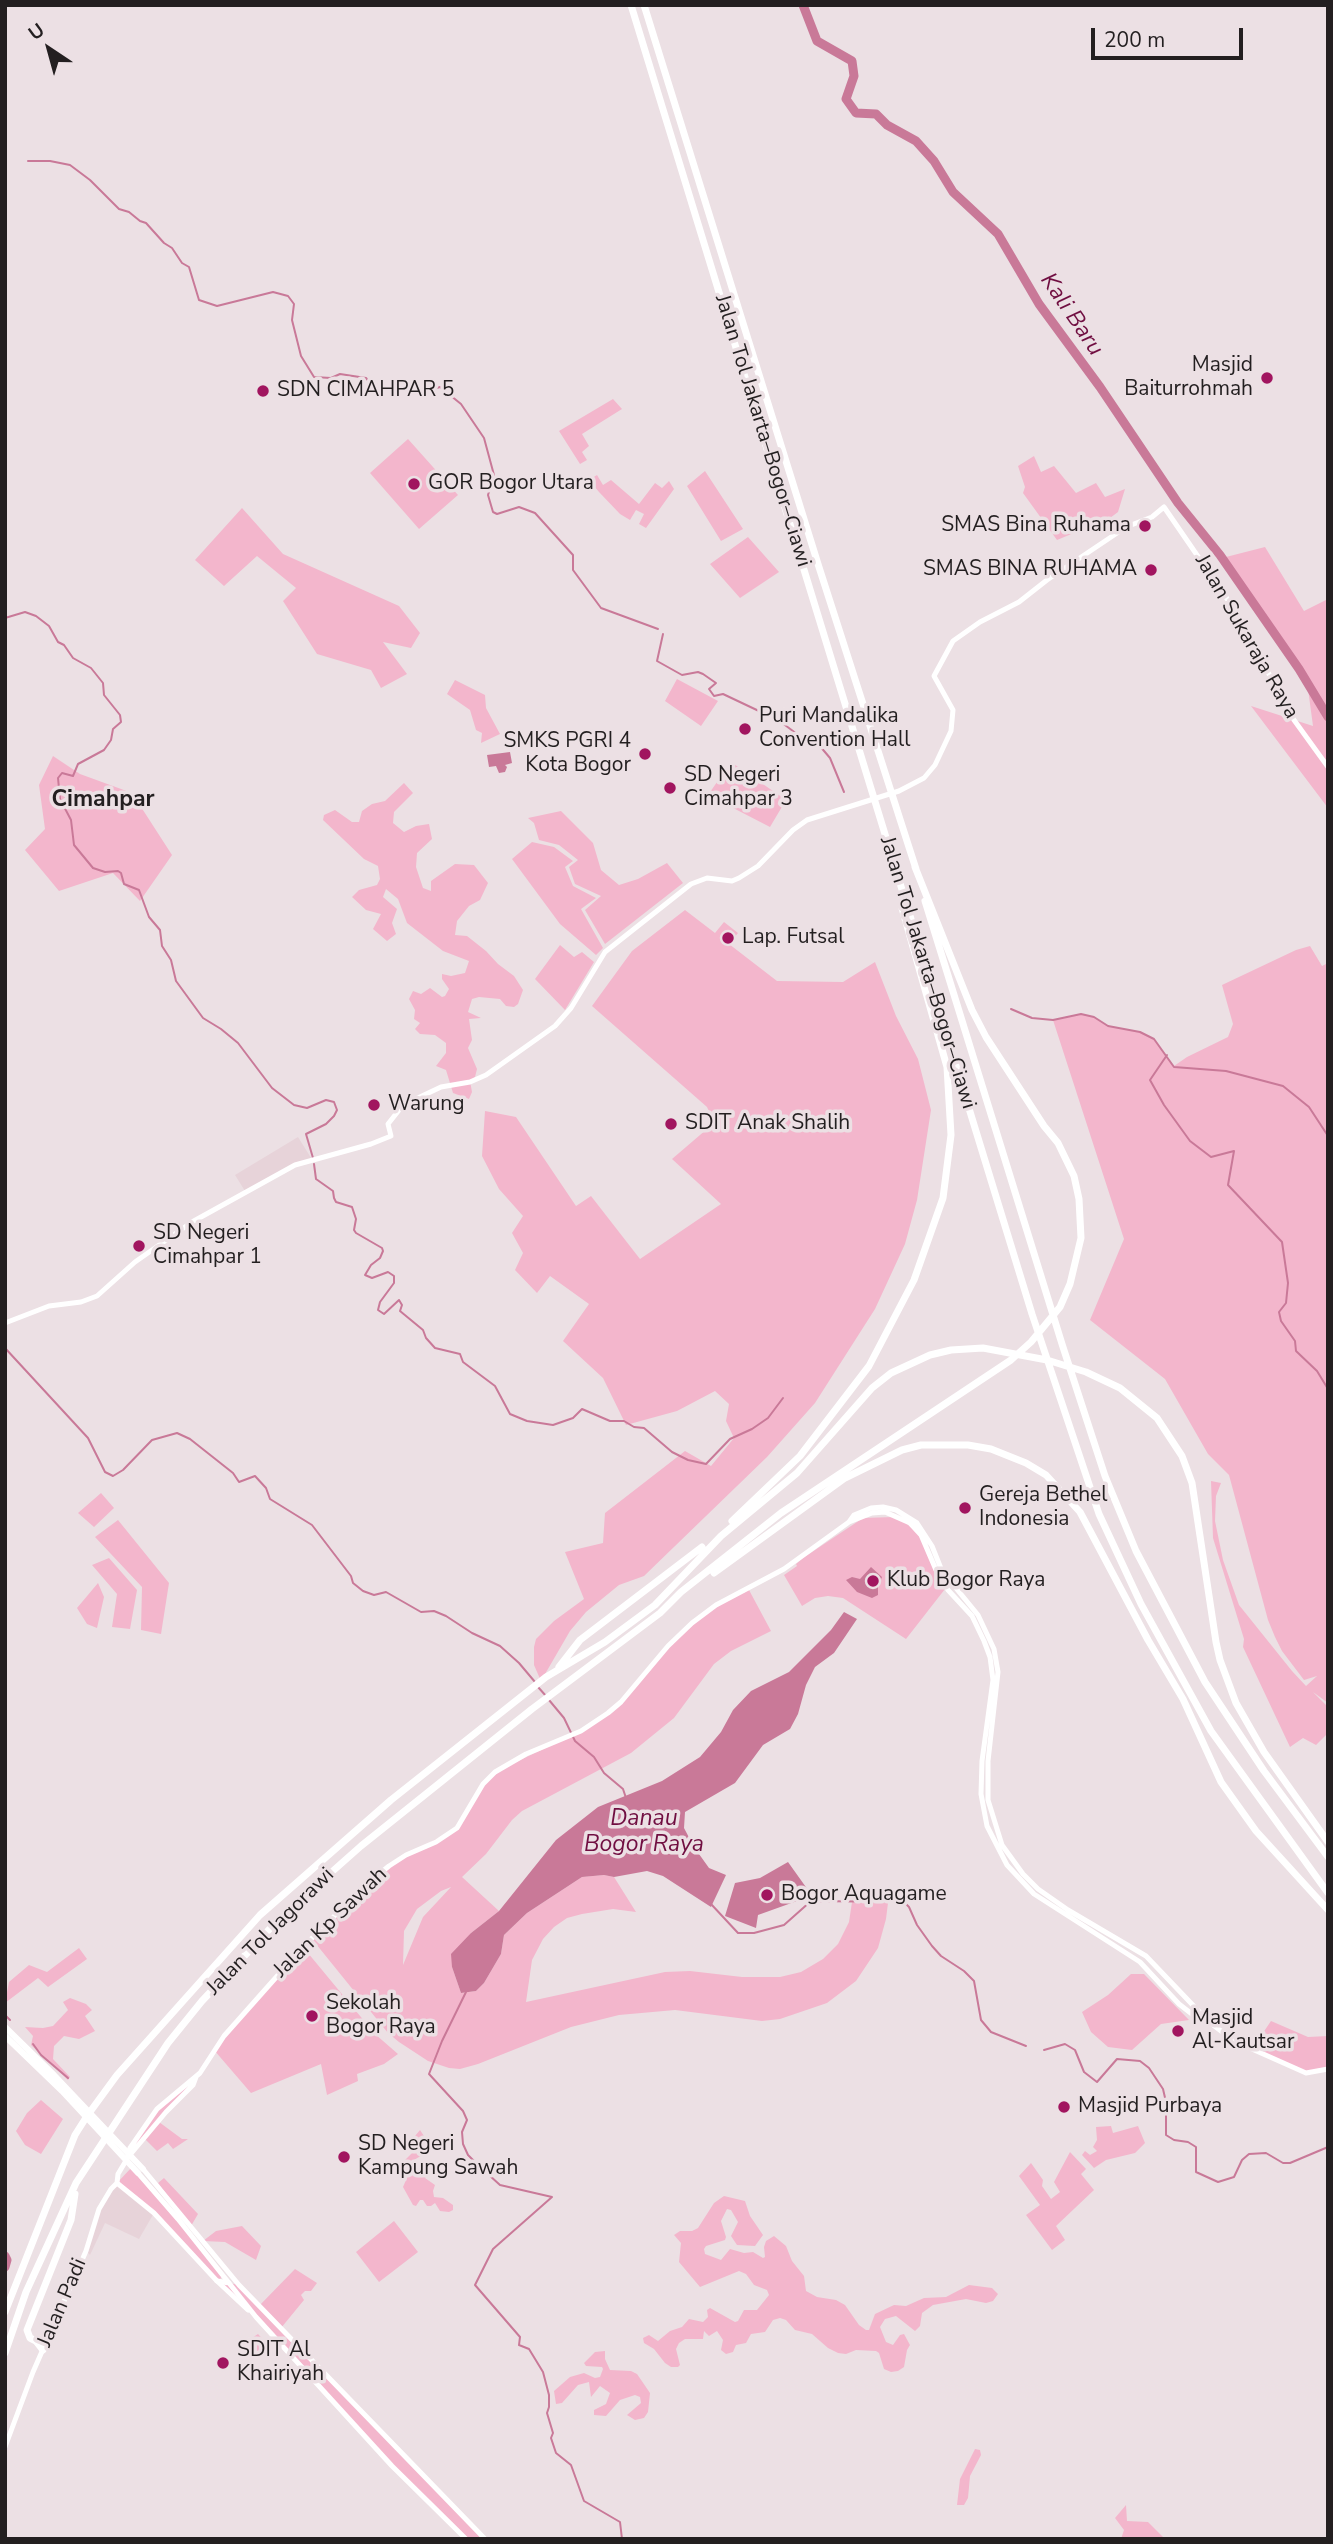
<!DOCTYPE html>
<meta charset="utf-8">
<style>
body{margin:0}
#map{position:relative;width:1333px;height:2544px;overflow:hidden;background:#ece0e4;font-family:"Nunito Sans",sans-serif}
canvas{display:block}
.frame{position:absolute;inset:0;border:7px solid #231f20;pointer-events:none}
.north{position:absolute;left:14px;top:14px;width:70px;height:70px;-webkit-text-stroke:5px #ece0e4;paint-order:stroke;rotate:324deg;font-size:19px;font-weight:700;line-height:28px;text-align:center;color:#231f20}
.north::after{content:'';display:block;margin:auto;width:24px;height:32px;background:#231f20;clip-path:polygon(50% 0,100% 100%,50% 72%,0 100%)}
.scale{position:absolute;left:1091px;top:28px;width:152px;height:32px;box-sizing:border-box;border:4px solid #231f20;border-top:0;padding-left:9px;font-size:21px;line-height:24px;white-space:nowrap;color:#231f20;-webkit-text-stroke:5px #ece0e4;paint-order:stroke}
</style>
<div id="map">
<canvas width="1333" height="2544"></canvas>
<div class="frame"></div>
<div class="north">U</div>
<div class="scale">200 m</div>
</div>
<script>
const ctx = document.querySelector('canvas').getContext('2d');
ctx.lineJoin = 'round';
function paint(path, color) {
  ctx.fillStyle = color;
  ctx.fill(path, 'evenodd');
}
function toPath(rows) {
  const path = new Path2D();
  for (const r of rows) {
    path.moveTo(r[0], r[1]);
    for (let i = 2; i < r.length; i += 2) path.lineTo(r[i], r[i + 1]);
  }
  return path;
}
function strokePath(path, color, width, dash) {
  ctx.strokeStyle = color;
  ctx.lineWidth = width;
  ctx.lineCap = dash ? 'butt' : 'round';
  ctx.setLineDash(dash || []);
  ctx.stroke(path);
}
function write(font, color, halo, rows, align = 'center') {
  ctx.font = font + ' "Nunito Sans",sans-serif';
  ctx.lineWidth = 7;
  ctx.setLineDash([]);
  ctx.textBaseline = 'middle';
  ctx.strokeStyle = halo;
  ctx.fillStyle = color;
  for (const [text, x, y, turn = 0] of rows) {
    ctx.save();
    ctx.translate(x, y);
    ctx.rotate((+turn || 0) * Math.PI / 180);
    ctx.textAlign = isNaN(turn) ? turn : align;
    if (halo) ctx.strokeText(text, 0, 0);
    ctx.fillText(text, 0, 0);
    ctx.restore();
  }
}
paint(toPath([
 [298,1137,313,1161,290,1168,245,1191,235,1175],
 [117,2183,154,2213,139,2239,105,2223,90,2255,86,2251,99,2209]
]), '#e7d3d9');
paint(toPath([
 [613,399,622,409,582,434,589,446,582,452,587,460,580,464,559,431],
 [408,439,458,495,419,529,370,473],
 [1034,456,1041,472,1054,466,1076,493,1096,483,1105,497,1125,489,1118,512,1110,518,1057,540,1023,493,1025,487,1018,466],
 [705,471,743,529,721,541,687,486],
 [597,475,603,485,611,480,639,504,655,483,662,488,669,481,674,489,646,528,639,524,644,514,636,510,630,520,620,514,599,492,589,480],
 [242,508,283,554,399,606,420,633,411,648,383,642,407,674,381,688,371,670,317,654,283,601,296,588,257,556,224,586,195,560],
 [748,537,779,572,740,598,710,564],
 [1265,547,1304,611,1328,599,1328,808,1251,706,1313,726,1306,674,1226,557],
 [677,679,718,701,701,726,665,701],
 [455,680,485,695,486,708,500,734,481,743,482,733,476,730,470,710,447,694],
 [53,756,80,774,132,793,172,855,140,901,113,873,59,891,25,850,45,829,39,785],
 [731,762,786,800,770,827,708,795],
 [404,783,413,793,394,812,393,823,404,832,416,826,429,824,432,839,417,853,416,867,423,888,431,891,431,881,455,864,474,865,488,883,480,900,469,906,457,921,455,935,467,936,486,951,498,964,514,976,523,990,518,1004,514,1007,506,1006,500,999,479,997,472,999,468,1012,481,1018,469,1019,472,1040,468,1048,477,1069,475,1077,470,1081,472,1092,469,1099,453,1093,446,1070,436,1066,446,1053,446,1043,435,1035,420,1034,415,1029,420,1023,414,1019,415,1010,409,999,413,991,421,994,430,988,442,997,445,996,449,989,442,979,442,974,451,976,465,973,469,961,443,951,407,923,398,899,386,889,383,897,397,909,392,923,396,934,387,941,373,929,381,914,366,910,352,897,359,890,377,885,380,879,378,866,364,859,323,820,324,815,335,810,352,822,359,822,362,811,372,804,385,801],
 [561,811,593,843,601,870,619,885,638,879,667,863,683,883,605,944,585,910,601,896,575,884,569,867,578,860,559,845,539,840,534,823,528,818],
 [532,842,554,847,573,861,565,867,573,886,596,898,581,909,603,948,596,955,560,924,512,859],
 [685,910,715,933,724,922,738,933,729,944,777,981,843,982,875,962,896,1016,918,1059,931,1110,917,1200,905,1244,875,1309,815,1403,767,1457,644,1576,619,1585,586,1612,570,1631,541,1681,534,1665,534,1647,536,1639,554,1621,584,1599,565,1552,603,1543,605,1513,685,1451,711,1466,734,1438,726,1421,729,1404,715,1391,677,1411,626,1425,603,1378,563,1341,589,1304,550,1276,537,1293,515,1270,523,1253,512,1233,523,1216,499,1189,482,1156,485,1111,516,1117,576,1206,591,1196,640,1259,721,1204,672,1159,714,1123,707,1107,592,1006,632,951],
 [560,945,574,957,582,952,594,962,565,1010,535,979],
 [1310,946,1322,966,1328,963,1328,1703,1313,1692,1328,1707,1328,1733,1316,1745,1303,1738,1290,1747,1243,1647,1244,1639,1213,1538,1211,1481,1221,1483,1216,1496,1215,1521,1223,1560,1239,1605,1292,1671,1306,1686,1317,1676,1304,1680,1282,1651,1275,1637,1268,1620,1229,1475,1208,1454,1165,1379,1090,1320,1124,1239,1053,1020,1081,1014,1094,1017,1108,1026,1140,1032,1154,1039,1174,1066,1187,1057,1228,1037,1233,1024,1222,985,1296,950],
 [101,1493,114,1508,94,1527,78,1513],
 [894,1517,905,1522,921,1537,945,1589,906,1639,843,1598,828,1596,815,1598,802,1606,784,1575,797,1566,796,1564,803,1558,863,1518],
 [118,1520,169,1583,161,1634,141,1630,142,1587,95,1537],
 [109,1558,137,1590,130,1629,112,1627,117,1594,92,1565],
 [98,1583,104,1597,97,1628,87,1624,77,1608],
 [749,1590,771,1631,731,1651,714,1664,674,1718,631,1753,522,1811,512,1820,486,1854,462,1877,499,1911,471,1933,452,1967,461,1993,476,1991,484,1983,501,1954,504,1935,527,1913,582,1877,604,1875,614,1877,636,1912,613,1909,582,1914,567,1918,554,1927,543,1939,532,1960,526,2002,665,1972,690,1971,742,1977,780,1977,801,1972,823,1959,838,1944,849,1922,852,1902,888,1903,886,1919,878,1948,856,1981,827,2003,780,2019,762,2021,675,2010,619,2015,571,2027,478,2064,460,2069,449,2068,428,2061,399,2042,388,2033,312,1939,368,1883,397,1860,457,1828,477,1792,495,1772,579,1732,621,1702,668,1646,716,1605],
 [451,1887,423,1917,403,1965,404,1931,417,1909,441,1891],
 [303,1947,375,2034,398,2054,384,2064,357,2074,358,2081,327,2095,321,2064,251,2093,214,2050],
 [79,1948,87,1959,48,1987,38,1978,5,2003,9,1982,29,1965,47,1972],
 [1131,1974,1144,1974,1189,2020,1161,2024,1132,2050,1108,2047,1091,2032,1082,2012,1108,1995],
 [70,1998,86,2004,92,2010,85,2016,95,2031,79,2039,64,2036,54,2046,53,2059,70,2077,68,2080,31,2045,33,2036,25,2027,43,2028,53,2026,68,2010,63,2002],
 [1271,2021,1308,2037,1328,2036,1328,2069,1306,2073,1252,2049],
 [196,2077,159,2122,182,2139,188,2139,173,2149,168,2143,157,2151,145,2139,130,2148,157,2109],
 [41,2100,63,2119,41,2154,25,2145,16,2131,27,2113],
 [1111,2126,1113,2133,1138,2126,1145,2143,1135,2153,1106,2160,1094,2168,1082,2155,1085,2151,1090,2155,1097,2151,1093,2147,1097,2140,1096,2127],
 [420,2130,424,2136,424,2154,414,2160,412,2168,417,2173,421,2167,430,2168,431,2171,425,2178,435,2185,433,2191,434,2197,443,2198,453,2205,453,2210,449,2212,440,2211,435,2203,431,2206,427,2206,423,2200,420,2200,416,2206,413,2205,403,2187,406,2180,403,2174,405,2160,416,2149,415,2136],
 [1070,2152,1086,2169,1081,2174,1094,2190,1056,2226,1065,2240,1052,2250,1026,2215,1040,2205,1019,2176,1031,2163,1043,2180,1042,2186,1051,2199,1060,2192,1054,2182],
 [132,2167,171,2211,222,2276,219,2281,239,2285,259,2306,295,2269,317,2283,311,2291,305,2291,301,2295,304,2300,281,2328,485,2539,466,2539,392,2466,268,2329,217,2281,154,2213,117,2183],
 [164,2178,198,2214,191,2226,158,2183],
 [724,2196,745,2201,750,2216,763,2235,755,2246,737,2245,731,2236,738,2222,731,2210,727,2209,721,2221,726,2237,725,2240,706,2246,704,2249,705,2254,721,2260,730,2249,744,2253,753,2252,763,2258,765,2257,764,2247,766,2241,774,2236,786,2246,792,2261,804,2276,806,2291,817,2297,836,2300,845,2305,859,2325,866,2330,869,2330,875,2314,894,2305,906,2306,924,2298,946,2297,969,2285,992,2288,998,2294,993,2301,986,2303,966,2299,933,2305,922,2313,920,2326,915,2331,896,2316,885,2319,880,2327,886,2342,893,2345,900,2335,904,2334,910,2345,907,2350,904,2367,898,2371,891,2372,884,2369,879,2353,876,2351,856,2350,846,2354,838,2353,828,2348,812,2334,795,2330,786,2320,780,2318,773,2320,765,2332,751,2334,746,2343,736,2345,733,2352,726,2354,721,2350,723,2340,717,2331,709,2336,704,2331,703,2339,685,2339,679,2343,676,2349,680,2365,678,2367,671,2367,665,2363,654,2349,644,2343,643,2338,649,2335,658,2341,670,2331,682,2327,689,2319,703,2322,708,2317,707,2310,710,2308,735,2322,738,2321,744,2310,757,2310,769,2295,767,2290,754,2285,746,2274,739,2271,700,2287,679,2262,681,2243,674,2235,680,2231,692,2231,698,2228,714,2203],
 [394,2221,418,2252,379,2282,356,2252],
 [242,2226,261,2246,256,2260,225,2242,203,2241,216,2231],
 [258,2334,268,2345,249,2358,241,2345],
 [605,2351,605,2359,610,2370,631,2371,637,2374,650,2393,648,2412,644,2418,635,2420,627,2415,641,2403,640,2397,635,2395,620,2400,606,2416,594,2415,594,2410,606,2404,610,2393,600,2386,591,2397,589,2382,578,2385,562,2403,556,2404,554,2391,570,2377,584,2373,595,2378,600,2377,603,2369,602,2367,586,2366,584,2363,595,2352],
 [975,2449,980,2450,981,2455,970,2476,968,2498,964,2505,957,2505,960,2479],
 [1126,2505,1127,2521,1148,2522,1165,2539,1121,2539,1124,2530,1115,2518]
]), '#f3b6cc');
paint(toPath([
 [510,752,512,763,505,765,507,767,505,772,499,773,496,766,489,767,487,755],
 [871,1567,882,1577,878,1586,878,1595,872,1598,857,1592,846,1580,852,1577,860,1579],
 [844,1612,857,1619,834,1653,815,1667,806,1685,798,1714,790,1729,763,1745,735,1783,685,1812,684,1828,694,1847,709,1868,726,1875,711,1907,663,1876,647,1871,614,1877,604,1875,582,1877,527,1913,504,1935,501,1954,484,1983,476,1991,461,1993,452,1967,451,1954,471,1933,499,1911,556,1840,598,1807,662,1781,700,1757,721,1732,733,1710,751,1691,789,1672,831,1630],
 [788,1862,808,1890,797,1901,758,1915,756,1928,725,1916,735,1883,760,1878]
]), '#c97998');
strokePath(toPath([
 [28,161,50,161,70,165,90,180,119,209,129,212,140,221,146,223,164,243,172,248,182,263,189,267,199,300,217,306,273,292,288,296,294,304,292,320,301,356,314,377,331,378,340,374,366,378,371,384,427,391,440,387,461,404,484,438,494,475,488,495,493,512,497,514,519,507,535,513,573,555,573,570,601,608,658,629],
 [5,618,25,612,36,616,49,626,58,642,64,645,73,658,91,668,103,683,104,695,120,715,121,722,113,729,111,740,104,750,78,764,73,776,62,773,58,778,60,799,71,820,74,845,93,868,105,872,118,871,121,873,124,884,139,890,149,917,160,930,162,946,171,960,176,981,203,1018,221,1029,238,1043,272,1088,294,1105,307,1108,326,1100,334,1102,337,1110,334,1116,326,1124,306,1134,313,1158],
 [663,634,657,661,682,675,698,672,703,674,716,683,709,689,714,696,723,694,761,712,766,711,797,734,819,745,830,758,844,792],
 [1011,1009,1032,1018,1053,1020,1081,1014,1094,1017,1108,1026,1140,1032,1154,1039,1174,1067,1226,1071,1283,1086,1309,1107,1328,1136],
 [1167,1055,1150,1080,1164,1105,1190,1141,1211,1157,1234,1151,1228,1185,1282,1242,1288,1283,1286,1303,1279,1312,1281,1321,1295,1341,1296,1351,1317,1371,1328,1389],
 [314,1164,316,1179,333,1191,334,1198,336,1202,352,1207,356,1219,354,1230,356,1233,382,1248,383,1251,380,1258,371,1265,365,1275,372,1278,388,1272,394,1276,394,1283,380,1302,378,1310,384,1314,399,1300,402,1305,400,1311,423,1330,426,1338,435,1348,460,1354,463,1362,495,1386,510,1414,527,1421,553,1425,573,1418,582,1409,610,1421,624,1421,634,1427,644,1428,672,1452,688,1460,706,1464,730,1439,752,1429,768,1418,783,1398],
 [5,1348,88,1438,105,1472,113,1476,123,1470,152,1440,177,1433,190,1439,233,1473,239,1482,255,1476,266,1488,270,1499,312,1525,351,1576,353,1583,363,1591,374,1595,386,1592,421,1612,434,1611,446,1616,472,1633,500,1646,519,1663,535,1682],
 [538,1687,546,1696],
 [549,1700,564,1718,575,1741,594,1757,604,1773,623,1789,626,1798],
 [711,1904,738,1933,754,1933,784,1925,811,1901,904,1902,909,1907,917,1925,932,1946,941,1956,964,1971,974,1981,981,2020,991,2032,1026,2046],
 [466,1992,442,2041,429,2074,463,2111,467,2120,462,2132,463,2144,468,2155,478,2165,500,2185,552,2197,493,2249,475,2285,520,2337,519,2345,529,2349,543,2372,549,2395,549,2407,547,2413,553,2433,551,2438,556,2453,571,2465,584,2501,620,2522,622,2539],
 [5,2015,10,2020],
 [33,2044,41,2055,68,2078],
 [1044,2050,1065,2044,1075,2050,1084,2072,1097,2082,1117,2059,1140,2061,1149,2068,1163,2089,1166,2102,1166,2135,1174,2140,1188,2142,1196,2147,1196,2172,1218,2182,1234,2177,1242,2160,1249,2154,1266,2153,1283,2163,1290,2163,1328,2147]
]), '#c97998', 2);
strokePath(toPath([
 [803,5,817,41,852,61,854,76,846,99,856,113,876,114,887,125,916,141,934,161,953,192,998,234,1039,304,1100,387,1178,503,1220,555,1299,669,1328,717],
 [5,2256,7,2260,5,2267]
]), '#c97998', 9);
strokePath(toPath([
 [5,1323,49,1306,81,1302,97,1296,135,1262,192,1222,295,1165,371,1144,391,1136,388,1124,403,1105,441,1087,470,1082,486,1075,555,1026,571,1008,605,952,691,884,707,878,732,881,739,878,758,866,793,830,807,820,899,791,924,778,935,765,951,731,953,710,934,676,953,641,980,622,1019,602,1047,580,1126,527,1152,517,1164,507,1232,606,1294,720,1328,767],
 [849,1522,872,1513,885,1512,910,1523,921,1535,936,1570,948,1590,972,1616,984,1641,990,1657,993,1680,982,1761,981,1794,987,1826,1007,1865,1034,1894,1140,1962,1179,2004,1197,2018,1207,2021],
 [129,2156,166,2112,193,2085,196,2077],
 [117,2183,154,2213,217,2281,248,2310],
 [5,2447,33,2372,86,2251,99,2209,111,2189,117,2183,118,2174,127,2159,130,2148,157,2109,200,2073,224,2036,303,1947,368,1883,389,1866,406,1855,436,1842,457,1828,483,1784,495,1772,526,1754,581,1731,608,1713,621,1702,668,1646,692,1623,716,1605,784,1569,849,1522,854,1515,871,1508,883,1507,896,1510,917,1523,932,1546,942,1571,978,1615,994,1649,998,1672,988,1761,988,1800,1002,1845,1023,1874,1038,1889,1068,1910,1146,1956,1208,2021,1221,2031,1252,2049,1306,2073,1328,2069]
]), '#fff', 5);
strokePath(toPath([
 [143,2169,239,2285,485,2539],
 [138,2173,178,2219,256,2317,392,2466,466,2539],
 [217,2281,229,2283]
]), '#fff', 5);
strokePath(toPath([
 [5,2027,54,2075,143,2169],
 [5,2036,62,2091,138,2173]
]), '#fff', 6);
strokePath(toPath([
 [631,5,1032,1314,1099,1514,1141,1604,1211,1731,1328,1893],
 [644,5,818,564,916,869],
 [925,901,1062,1344,1105,1476,1136,1551,1205,1682,1264,1771,1328,1857],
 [732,1521,800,1456,869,1366,914,1280,943,1198,951,1135,947,1067,902,908],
 [714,1573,845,1478,902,1450,921,1445,968,1445,991,1449,1026,1463,1046,1475,1080,1512,1148,1640,1183,1699,1221,1782,1256,1831,1328,1910],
 [559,1667,580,1640,702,1547],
 [5,2312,75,2135,87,2116,117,2075,260,1915,391,1800,546,1677,605,1642,655,1605,721,1536,797,1473,872,1388,891,1373,930,1355,951,1350,983,1348,1047,1360,1086,1372,1120,1388,1157,1418,1182,1456,1192,1483,1216,1642,1220,1660,1236,1703,1264,1752,1328,1842],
 [48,2339,36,2341,30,2338,27,2330,71,2220,75,2194],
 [36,2341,43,2350],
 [5,2353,26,2292,76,2183,168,2043,202,2001,281,1917,361,1846,532,1709,660,1613,681,1592,781,1513,1011,1360,1031,1342,1060,1307,1070,1284,1081,1238,1079,1199,1074,1176,1058,1143,1044,1126,986,1037,972,1010,915,867]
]), '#fff', 7);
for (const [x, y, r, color] of [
 [1267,378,7,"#a1155f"],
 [263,391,7,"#a1155f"],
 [414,484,7,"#a1155f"],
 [1145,526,7,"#a1155f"],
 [1151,570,7,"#a1155f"],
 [745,729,7,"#a1155f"],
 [645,754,7,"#a1155f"],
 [670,788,7,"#a1155f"],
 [728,938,7,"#a1155f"],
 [374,1105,7,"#a1155f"],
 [671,1124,7,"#a1155f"],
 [139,1246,7,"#a1155f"],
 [965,1508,7,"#a1155f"],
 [873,1581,7,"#a1155f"],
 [767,1895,7,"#a1155f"],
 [312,2016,7,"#a1155f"],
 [1178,2031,7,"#a1155f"],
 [1064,2107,7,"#a1155f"],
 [344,2157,7,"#a1155f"],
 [223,2363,7,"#a1155f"]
]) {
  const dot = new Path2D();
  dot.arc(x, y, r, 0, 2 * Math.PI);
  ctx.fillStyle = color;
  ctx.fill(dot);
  strokePath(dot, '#ece0e4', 2.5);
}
write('21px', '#231f20', '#ece0e4', [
 ["Masjid",1253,366,"right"],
 ["Baiturrohmah",1253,390,"right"],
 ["SDN CIMAHPAR 5",277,391],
 ["GOR Bogor Utara",428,484],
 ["SMAS Bina Ruhama",1131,526,"right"],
 ["SMAS BINA RUHAMA",1137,570,"right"],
 ["Puri Mandalika",759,717],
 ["Convention Hall",759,741],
 ["SMKS PGRI 4",631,742,"right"],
 ["Kota Bogor",631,766,"right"],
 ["SD Negeri",684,776],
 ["Cimahpar 3",684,800],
 ["Lap. Futsal",742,938],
 ["Warung",388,1105],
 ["SDIT Anak Shalih",685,1124],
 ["SD Negeri",153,1234],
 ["Cimahpar 1",153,1258],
 ["Gereja Bethel",979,1496],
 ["Indonesia",979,1520],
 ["Klub Bogor Raya",887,1581],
 ["Bogor Aquagame",781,1895],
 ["Sekolah",326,2004],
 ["Bogor Raya",326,2028],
 ["Masjid",1192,2019],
 ["Al-Kautsar",1192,2043],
 ["Masjid Purbaya",1078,2107],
 ["SD Negeri",358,2145],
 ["Kampung Sawah",358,2169],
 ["SDIT Al",237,2351],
 ["Khairiyah",237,2375]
], 'left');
write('21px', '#231f20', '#ece0e4', [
 ["Jalan Tol Jakarta–Bogor–Ciawi",762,431,73],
 ["Jalan Sukaraja Raya",1246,637,60],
 ["Jalan Tol Jakarta–Bogor–Ciawi",927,973,73],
 ["Jalan Kp Sawah",331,1923,-44],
 ["Jalan Tol Jagorawi",271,1932,-45],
 ["Jalan Padi",63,2303,-67]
]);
write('italic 23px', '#700e41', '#ece0e4', [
 ["Kali Baru",1071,315,56],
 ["Danau",644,1819],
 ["Bogor Raya",644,1845]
]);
write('bold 23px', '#231f20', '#ece0e4', [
 ["Cimahpar",103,800]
]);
</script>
